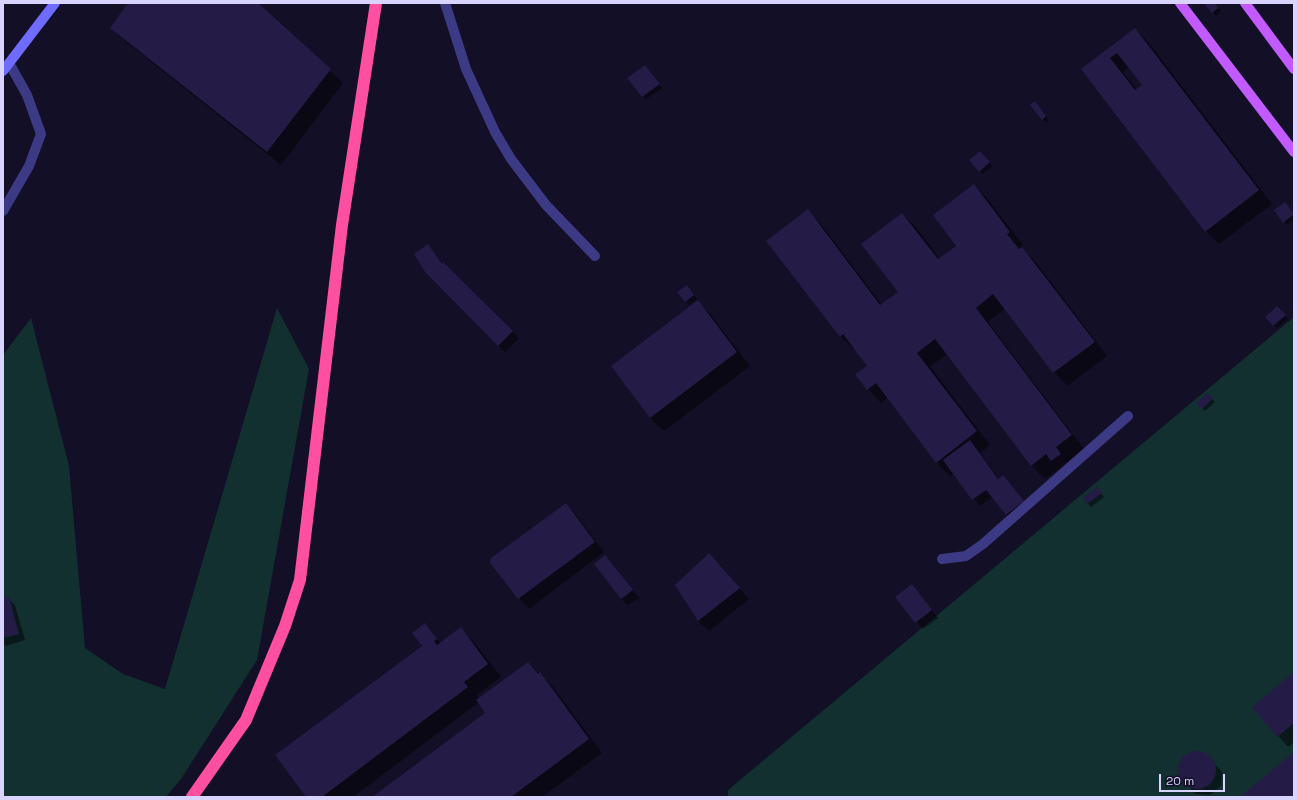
<!DOCTYPE html>
<style>
body{margin:0}
#map{position:relative;width:1297px;height:800px;overflow:hidden;background:#130f26;font-family:"Space Grotesk",sans-serif}
canvas{display:block}
.frame{position:absolute;inset:0;border:4px solid #d9d4ff;pointer-events:none}
.scale{position:absolute;left:1159px;top:774px;width:66px;height:18px;box-sizing:border-box;border:2px solid #d9d4ff;border-top:0;padding-left:5px;font-size:12px;line-height:14px;white-space:nowrap;color:#d9d4ff;-webkit-text-stroke:3px #130f26;paint-order:stroke}
</style>
<div id="map">
<canvas width="1297" height="800"></canvas>
<div class="frame"></div>
<div class="scale">20 m</div>
</div>
<script>
const ctx = document.querySelector('canvas').getContext('2d');
ctx.lineJoin = 'round';
function paint(path, color) {
  ctx.fillStyle = color;
  ctx.fill(path, 'evenodd');
}
function toPath(rows) {
  const path = new Path2D();
  for (const r of rows) {
    if (r.length === 3) {
      path.moveTo(r[0] + r[2], r[1]);
      path.arc(r[0], r[1], r[2], 0, 2 * Math.PI);
      continue;
    }
    path.moveTo(r[0], r[1]);
    for (let i = 2; i < r.length; i += 2) path.lineTo(r[i], r[i + 1]);
  }
  return path;
}
function strokePath(path, color, width, dash) {
  ctx.strokeStyle = color;
  ctx.lineWidth = width;
  ctx.lineCap = dash ? 'butt' : 'round';
  ctx.setLineDash(dash || []);
  ctx.stroke(path);
}
paint(toPath([
 [277,308,309,369,257,660,181,779,166,797,3,797,3,355,31,318,69,466,85,648,123,674,165,689],
 [1294,317,1294,797,728,797,728,790]
]), '#12302f');
paint(toPath([
 [129,3,256,3,343,83,281,165,125,41,112,28],
 [1206,3,1214,3,1221,11,1216,16],
 [1135,29,1149,43,1272,204,1219,244,1206,231,1082,69],
 [1129,67,1143,85,1137,90,1123,72],
 [648,69,662,88,646,99,643,96],
 [1038,106,1048,120,1046,122,1043,119],
 [983,155,992,166,983,174,980,171],
 [974,185,987,198,1023,245,1020,247,1035,261,1107,356,1067,386,1054,372,1005,308,988,322,1084,449,1045,479,1031,465,947,354,930,366,990,445,980,453,999,479,1003,476,1030,509,1013,522,992,497,980,506,954,473,950,476,937,463,888,397,881,403,868,389,869,366,855,348,854,349,840,336,808,211,821,224,882,305,900,292,902,214,916,227,940,259,958,246],
 [1288,207,1294,215,1294,219,1287,225,1284,222],
 [443,263,519,338,505,352,430,277],
 [690,289,697,299,689,305,679,292],
 [698,302,711,315,750,366,664,431,650,418],
 [1280,310,1288,319,1277,328,1266,317],
 [1208,394,1215,402,1205,411,1198,403],
 [1100,492,1104,497,1091,507,1084,498],
 [566,504,576,515,604,552,529,609,519,598],
 [605,556,639,598,628,605,621,599],
 [719,565,749,599,709,631,698,621],
 [912,585,938,618,923,629,897,598],
 [8,598,15,605,25,640,6,646,3,643,3,599],
 [425,624,441,644,461,629,474,642,501,677,477,695,479,699,528,663,553,687,602,753,542,797,373,797,486,713,478,703,353,797,307,797,423,646],
 [1294,673,1294,742,1288,747,1253,707],
 [1191,752,1206,754,1222,772,1221,786,1210,795,1195,794,1179,773,1181,761]
]), '#0007');
paint(toPath([
 [128,3,258,3,331,69,267,152,110,28],
 [1204,3,1215,3,1218,8,1212,13],
 [1135,28,1259,190,1205,232,1081,69],
 [1117,53,1142,85,1135,90,1110,58],
 [645,65,660,84,642,97,627,78],
 [1035,101,1046,116,1042,120,1030,105],
 [980,151,990,162,979,172,969,160],
 [974,184,1010,232,1007,234,1019,249,1022,247,1095,342,1053,373,993,294,976,308,1072,435,1056,447,1061,454,1051,461,1046,454,1031,466,935,339,917,353,977,431,936,463,876,383,867,390,855,374,867,366,843,334,840,337,766,241,808,209,880,305,898,292,861,244,902,213,938,259,956,246,933,215],
 [1285,202,1294,214,1283,223,1274,210],
 [428,244,442,264,443,262,513,331,498,346,425,272,414,254],
 [687,285,694,295,685,302,677,292],
 [698,300,737,352,650,418,611,366],
 [1277,306,1286,315,1273,326,1265,317],
 [1208,393,1213,398,1202,409,1196,403],
 [970,440,998,479,1003,475,1024,501,1006,515,986,490,972,500,943,460],
 [1097,487,1102,493,1087,504,1083,498],
 [566,503,595,542,518,599,490,563,491,558],
 [709,553,740,588,698,621,675,585],
 [605,555,633,590,621,599,594,564],
 [912,584,932,610,915,623,895,597],
 [9,597,19,634,3,638,3,598],
 [425,623,437,639,434,641,437,645,461,627,488,664,464,682,468,687,322,797,306,797,275,755,422,646,412,633],
 [528,662,538,674,540,672,589,739,511,797,372,797,485,713,476,700],
 [1294,672,1294,723,1277,737,1252,707],
 [1197,770,19],
 [1294,752,1294,797,1240,797]
]), '#241b47');
strokePath(toPath([
 [445,3,466,69,495,132,511,159,546,205,595,256],
 [3,211,29,166,41,134,27,95,9,63],
 [942,559,966,556,983,544,1128,416]
]), '#3d3a85', 10);
strokePath(toPath([
 [3,71,55,3]
]), '#6f6bff', 10);
strokePath(toPath([
 [1180,3,1294,152],
 [1245,3,1294,69]
]), '#c25bff', 10);
strokePath(toPath([
 [192,797,246,720,285,626,300,580,342,225,376,3]
]), '#ff4fa3', 12);
</script>
